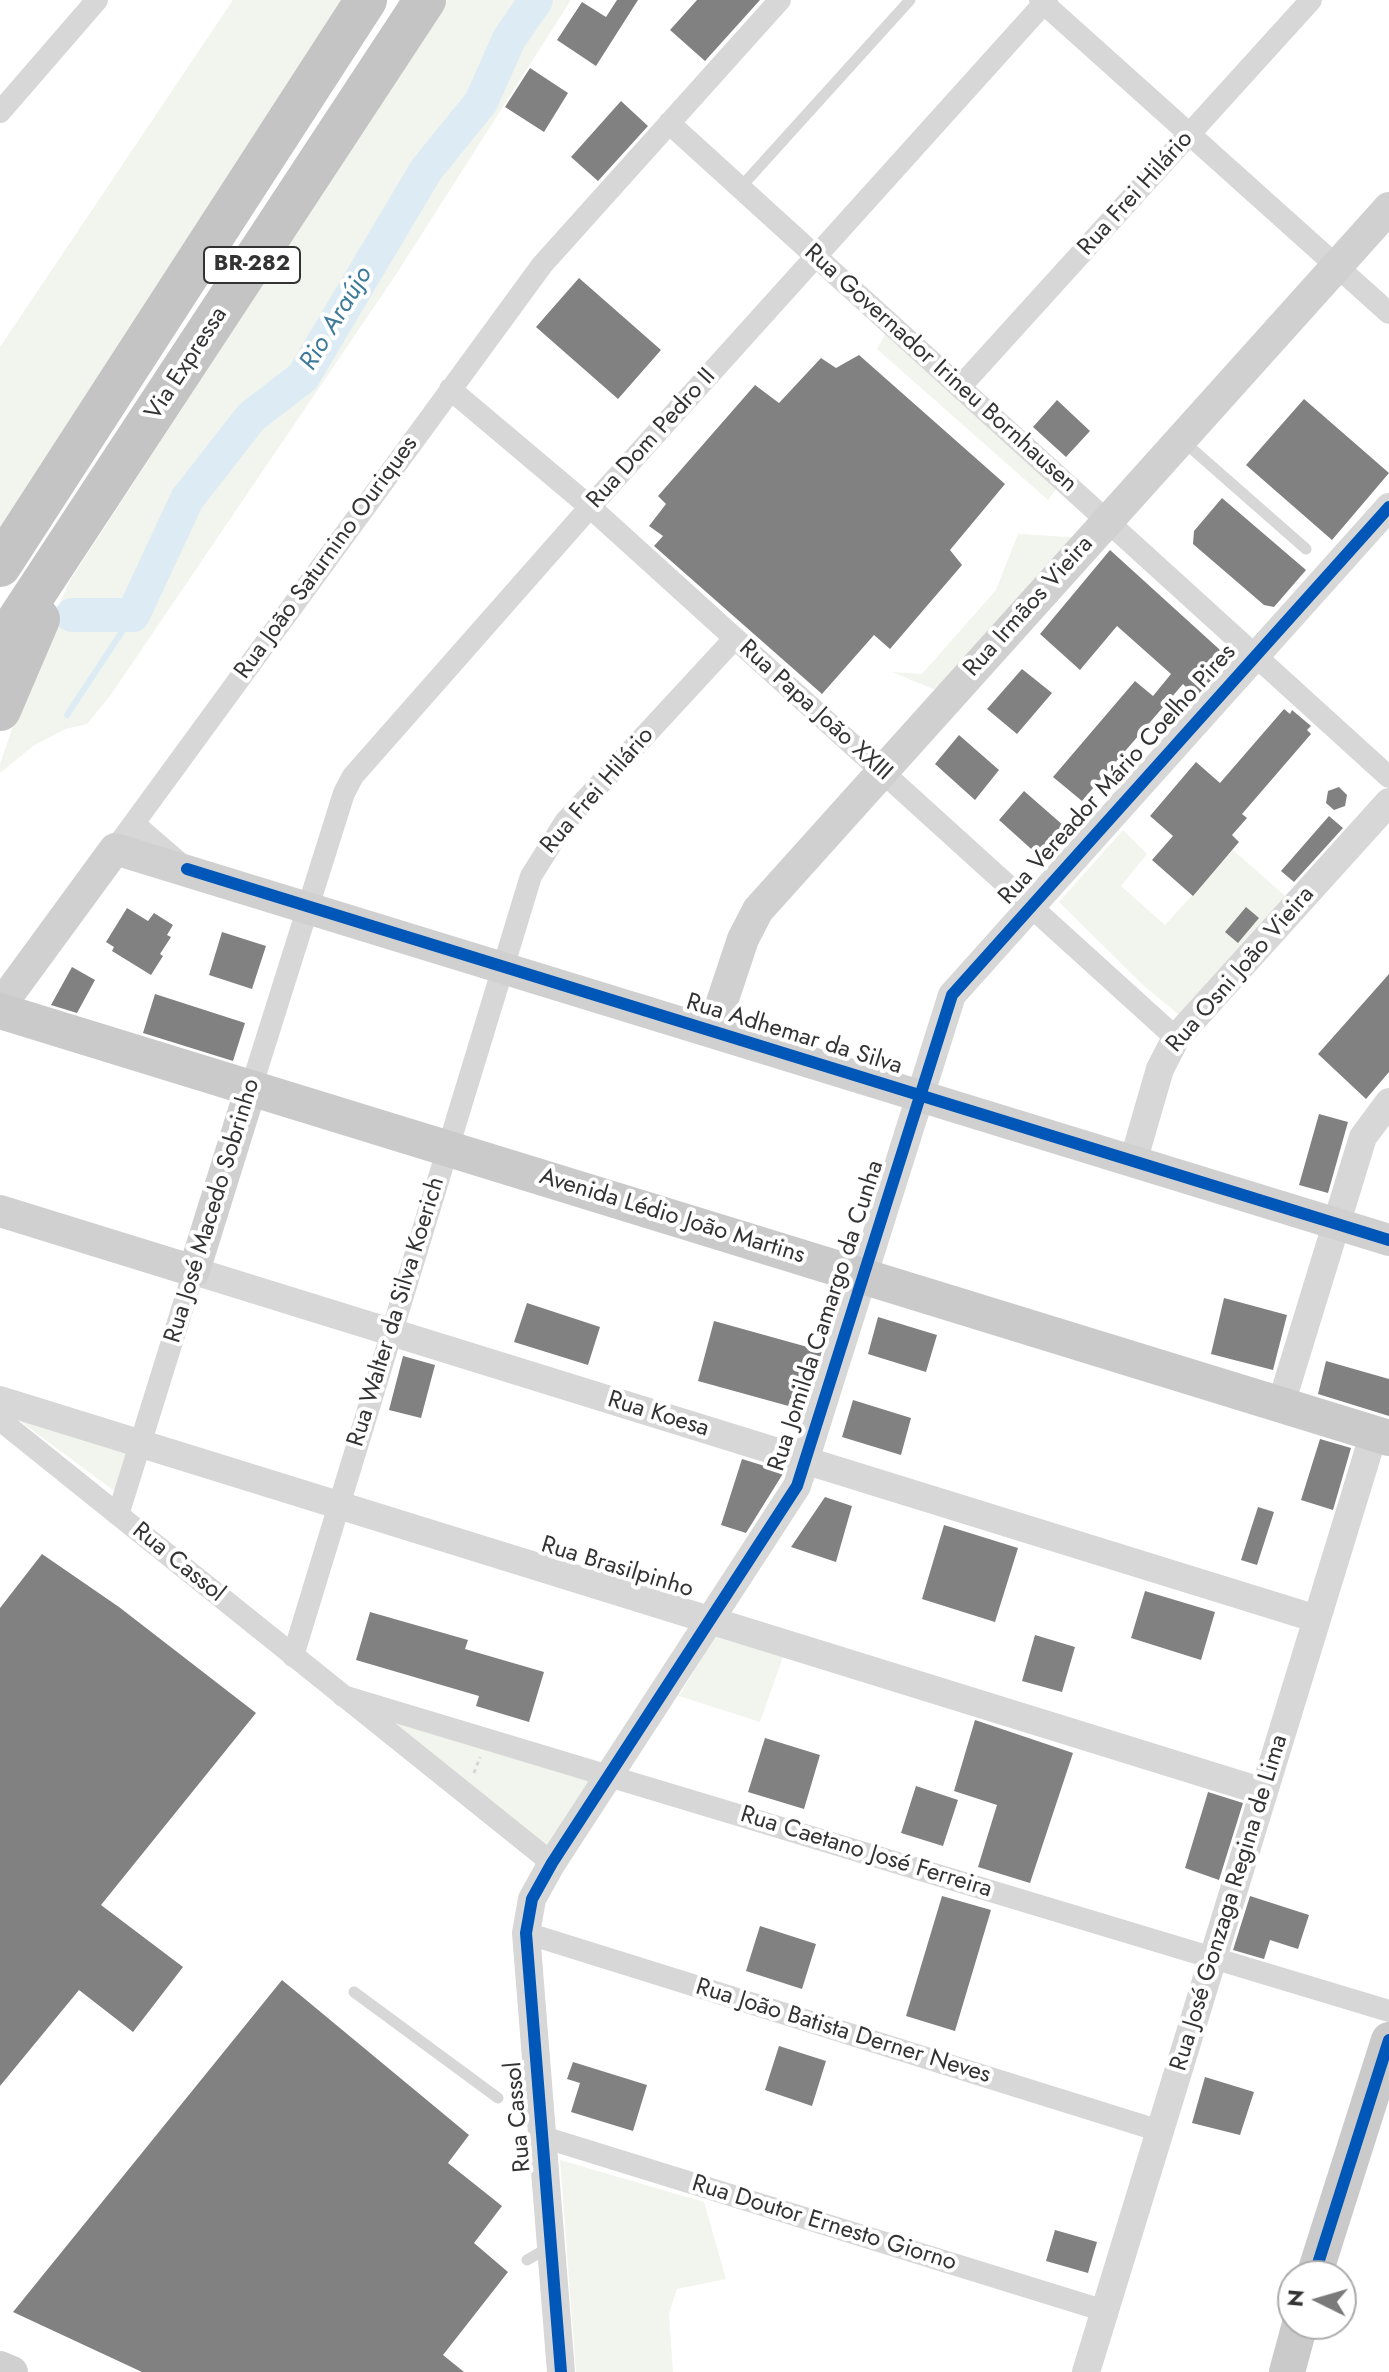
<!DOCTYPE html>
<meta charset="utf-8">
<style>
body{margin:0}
#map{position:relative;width:1389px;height:2372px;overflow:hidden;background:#fff;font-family:Jost,sans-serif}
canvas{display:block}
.north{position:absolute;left:1277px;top:2260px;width:80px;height:80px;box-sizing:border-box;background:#fff;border:2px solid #adadad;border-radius:50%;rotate:275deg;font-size:22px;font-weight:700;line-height:32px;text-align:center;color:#333}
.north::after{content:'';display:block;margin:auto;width:28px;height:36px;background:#7a7a7a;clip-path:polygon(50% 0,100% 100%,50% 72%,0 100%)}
</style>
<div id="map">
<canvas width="1389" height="2372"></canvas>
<div class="north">N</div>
</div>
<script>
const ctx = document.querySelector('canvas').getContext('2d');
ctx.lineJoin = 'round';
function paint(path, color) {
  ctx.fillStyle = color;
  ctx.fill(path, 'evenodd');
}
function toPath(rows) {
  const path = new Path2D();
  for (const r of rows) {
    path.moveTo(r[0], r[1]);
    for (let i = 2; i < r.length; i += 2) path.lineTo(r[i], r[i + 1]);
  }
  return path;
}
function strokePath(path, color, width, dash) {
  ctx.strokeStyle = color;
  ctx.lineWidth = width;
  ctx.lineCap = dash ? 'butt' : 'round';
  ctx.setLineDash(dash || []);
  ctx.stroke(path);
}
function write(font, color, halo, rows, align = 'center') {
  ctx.font = font + ' Jost,sans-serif';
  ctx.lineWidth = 8;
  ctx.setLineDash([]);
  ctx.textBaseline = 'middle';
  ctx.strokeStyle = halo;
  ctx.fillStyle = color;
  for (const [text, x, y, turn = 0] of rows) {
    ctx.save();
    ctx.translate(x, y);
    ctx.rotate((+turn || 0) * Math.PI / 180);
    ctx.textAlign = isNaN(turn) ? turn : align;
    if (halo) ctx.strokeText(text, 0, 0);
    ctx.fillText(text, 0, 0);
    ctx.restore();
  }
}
paint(toPath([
 [233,0,351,0,0,531,0,347],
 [447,0,571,0,395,276,110,696,87,724,65,729,33,746,0,773,0,764,44,636,71,579],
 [886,333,1057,488,1048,500,877,349],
 [1018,534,1085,538,945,694,892,672,922,674,996,590],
 [1123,830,1147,854,1121,886,1165,925,1233,850,1292,902,1183,1018,1143,985,1059,902],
 [20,1421,135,1448,121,1496],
 [717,1633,784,1654,760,1722,679,1696],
 [369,1710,599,1780,552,1855],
 [560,2160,704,2202,726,2279,677,2289,669,2313,673,2372,576,2372]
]), '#f2f5ed');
strokePath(toPath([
 [67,715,133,615]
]), '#ddecf4', 6);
strokePath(toPath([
 [72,615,133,615,187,499,251,417,303,377,426,170,481,102,509,39,536,0]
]), '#ddecf4', 34);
paint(toPath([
 [617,0,638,0,596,66,557,40,582,2,606,17],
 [697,0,760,0,705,61,670,30],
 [530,68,568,93,544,132,505,107],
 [621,101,648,126,598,181,571,157],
 [579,278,661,350,618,399,536,327],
 [859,355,1005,484,950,550,962,565,890,649,874,635,822,694,654,546,663,536,649,526,666,504,658,496,755,385,779,403,821,358,836,368],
 [1304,399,1389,473,1332,540,1246,465],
 [1057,400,1090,431,1066,457,1033,427],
 [1222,498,1306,570,1274,607,1264,605,1193,544,1194,531],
 [1110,550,1230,659,1196,697,1183,684,1082,801,1053,777,1135,681,1153,696,1171,674,1117,626,1080,670,1040,634],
 [1022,669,1052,693,1017,734,987,709],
 [1284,709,1290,714,1292,710,1311,726,1307,730,1311,734,1242,814,1247,818,1232,835,1239,842,1193,896,1152,860,1173,836,1150,816,1196,762,1220,783],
 [959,735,999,770,975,800,935,764],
 [1339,787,1347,795,1345,806,1334,810,1326,803,1328,791],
 [1024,791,1064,826,1039,856,999,820],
 [1329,816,1343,828,1294,882,1281,871],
 [1246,907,1259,918,1238,943,1225,932],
 [127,908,148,921,154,913,173,925,167,935,171,937,160,954,163,956,151,975,112,951,114,947,106,942],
 [222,932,266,946,252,989,209,975],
 [72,967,95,980,77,1013,51,1005],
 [1389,974,1389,1072,1366,1099,1318,1054],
 [155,994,245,1023,233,1061,143,1033],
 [1319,1114,1348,1122,1328,1193,1299,1185],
 [1224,1298,1287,1315,1273,1370,1211,1354],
 [527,1303,600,1327,588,1365,514,1342],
 [878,1317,937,1335,926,1372,868,1354],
 [714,1321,822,1351,803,1410,698,1381],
 [403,1356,435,1365,421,1418,389,1410],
 [1326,1361,1389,1379,1389,1416,1318,1394],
 [853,1400,911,1418,901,1455,842,1437],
 [1320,1439,1351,1448,1333,1510,1301,1500],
 [742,1459,784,1472,746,1533,721,1525],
 [825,1497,852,1506,836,1562,791,1547],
 [1258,1507,1274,1512,1257,1565,1241,1560],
 [944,1525,1018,1548,995,1622,922,1599],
 [42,1554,119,1607,256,1713,101,1905,183,1967,133,2032,79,1990,0,2086,0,1608],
 [1145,1591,1215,1612,1201,1660,1131,1638],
 [370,1612,468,1640,465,1649,544,1672,529,1722,476,1706,479,1696,356,1660],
 [1035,1635,1075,1647,1062,1692,1022,1681],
 [975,1720,1073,1753,1030,1883,978,1867,997,1805,954,1791],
 [765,1738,820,1755,804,1809,748,1792],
 [916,1786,958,1800,943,1846,901,1833],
 [1208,1792,1243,1803,1219,1880,1185,1868],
 [942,1896,991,1910,955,2031,906,2016],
 [1250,1896,1309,1915,1298,1949,1270,1940,1264,1959,1233,1950],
 [760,1926,816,1944,802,1989,746,1971],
 [282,1980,469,2135,448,2163,502,2206,474,2243,508,2272,443,2355,464,2372,142,2372,13,2312],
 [779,2046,826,2061,812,2106,765,2090],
 [573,2062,647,2085,633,2131,571,2112,580,2083,567,2079],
 [1205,2077,1254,2092,1240,2135,1192,2123],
 [1055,2230,1097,2242,1088,2273,1046,2261]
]), '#818181');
strokePath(toPath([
 [474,1773,480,1757]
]), '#d6d6d6', 3, [4, 4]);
strokePath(toPath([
 [740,188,910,0],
 [1183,441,1306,549],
 [354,1992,498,2098],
 [527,2260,551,2246]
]), '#d7d7d7', 11);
strokePath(toPath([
 [1040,0,1389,313],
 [0,112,97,0],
 [669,123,1389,777],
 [960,387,1311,0],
 [450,389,590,507,1176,1038],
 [139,828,183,866],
 [115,849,542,265,780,0],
 [251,1088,344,793,353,776,590,507,1047,0],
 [0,1420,552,1863],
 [118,1515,194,1271],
 [293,1656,531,876,565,822,735,638],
 [343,1696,1389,2011],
 [526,1933,1160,2131],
 [543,2137,1105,2311]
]), '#d7d7d7', 22);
strokePath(toPath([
 [1133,1162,1160,1069,1176,1038,1389,802],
 [194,1271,1317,1619],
 [0,1400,1264,1792],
 [1281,1404,1363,1137,1389,1102],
 [561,2372,526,1933,532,1899,552,1863,797,1486,952,995,1389,507],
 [1086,2372,1374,1433]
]), '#d7d7d7', 28);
strokePath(toPath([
 [0,1006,115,849,1389,1240],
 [712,1032,743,939,758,910,1389,208],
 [0,1211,194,1271,251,1088],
 [0,2367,12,2372]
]), '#d0d0d0', 32);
strokePath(toPath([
 [0,1011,1389,1438],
 [1314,2276,1389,2040],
 [1287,2372,1300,2324]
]), '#cacaca', 36);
strokePath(toPath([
 [0,566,366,0],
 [0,647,425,0],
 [0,710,39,619]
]), '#c4c4c4', 42);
strokePath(toPath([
 [187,869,1389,1240],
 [1314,2276,1389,2040],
 [561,2372,526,1933,532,1899,552,1863,797,1486,952,995,1389,507]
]), '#0057b8', 12);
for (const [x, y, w] of [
 [252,265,96]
]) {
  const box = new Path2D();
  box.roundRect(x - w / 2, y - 18, w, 36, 6);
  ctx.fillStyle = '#fff';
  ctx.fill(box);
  strokePath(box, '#333', 2);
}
write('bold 22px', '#333', null, [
 ["BR-282",252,265]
]);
write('24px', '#333', '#fff', [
 ["Rua Frei Hilário",1136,194,-48],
 ["Via Expressa",187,364,-57],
 ["Rua Governador Irineu Bornhausen",940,369,42],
 ["Rua Dom Pedro II",652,439,-48],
 ["Rua João Saturnino Ouriques",327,558,-54],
 ["Rua Irmãos Vieira",1029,607,-48],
 ["Rua Papa João XXIII",815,711,42],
 ["Rua Vereador Mário Coelho Pires",1118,775,-48],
 ["Rua Frei Hilário",598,791,-49],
 ["Rua Osni João Vieira",1241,970,-49],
 ["Rua Adhemar da Silva",794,1035,17],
 ["Rua José Macedo Sobrinho",213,1211,-73],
 ["Avenida Lédio João Martins",672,1217,17],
 ["Rua Walter da Silva Koerich",397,1312,-73],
 ["Rua Jomilda Camargo da Cunha",827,1316,-72],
 ["Rua Koesa",658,1415,17],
 ["Rua Cassol",178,1563,39],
 ["Rua Brasilpinho",617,1568,17],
 ["Rua Caetano José Ferreira",866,1853,17],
 ["Rua José Gonzaga Regina de Lima",1230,1903,-73],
 ["Rua João Batista Derner Neves",843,2032,17],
 ["Rua Cassol",519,2117,-95],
 ["Rua Doutor Ernesto Giorno",824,2224,17]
]);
write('italic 26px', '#3d7a99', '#fff', [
 ["Rio Araújo",337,319,-59]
]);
</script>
